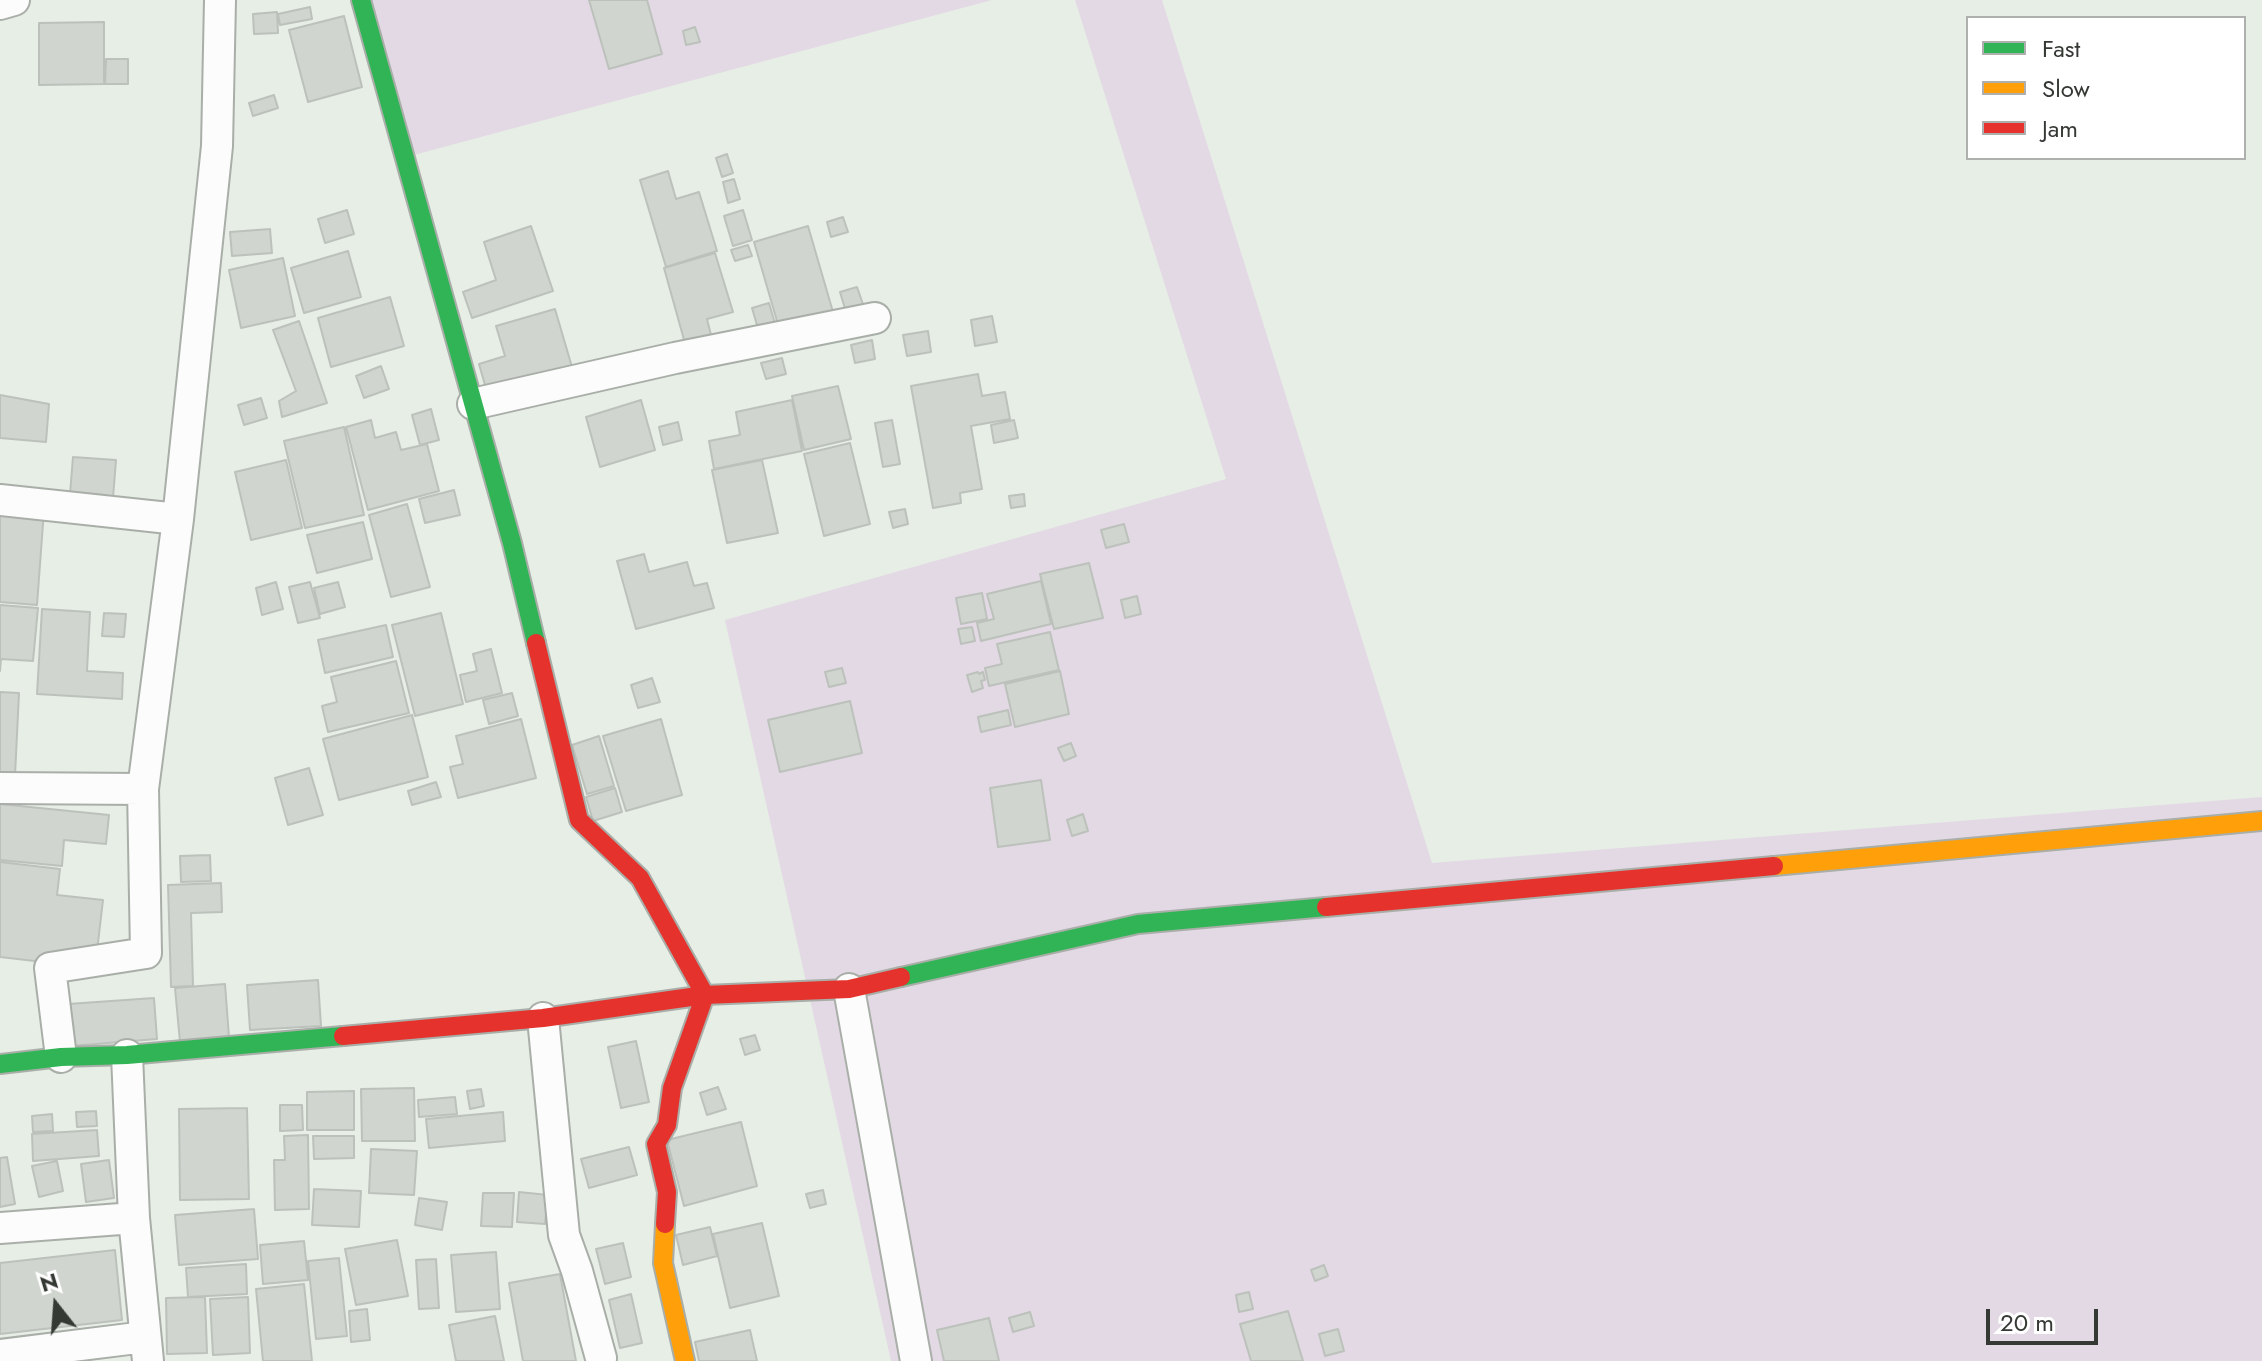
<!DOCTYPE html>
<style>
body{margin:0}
#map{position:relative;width:2262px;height:1361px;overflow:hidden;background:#e7eee6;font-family:Jost,sans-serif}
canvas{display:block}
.legend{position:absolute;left:1966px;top:16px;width:280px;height:144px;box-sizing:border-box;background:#fff;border:2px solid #aeb0ae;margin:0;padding:10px 14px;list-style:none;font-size:24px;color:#353934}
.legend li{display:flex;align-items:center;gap:16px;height:40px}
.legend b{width:40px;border:2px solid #aeb0ae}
.north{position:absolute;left:16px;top:1265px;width:80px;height:80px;-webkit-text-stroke:6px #fff;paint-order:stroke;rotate:343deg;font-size:22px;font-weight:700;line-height:32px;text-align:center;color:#353934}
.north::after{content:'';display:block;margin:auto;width:28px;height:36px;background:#353934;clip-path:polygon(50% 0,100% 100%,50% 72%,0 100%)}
.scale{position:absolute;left:1986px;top:1309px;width:112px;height:36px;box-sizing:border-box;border:4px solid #353934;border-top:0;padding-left:10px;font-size:24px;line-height:28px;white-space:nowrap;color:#353934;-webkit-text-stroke:6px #fff;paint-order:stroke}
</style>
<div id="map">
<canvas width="2262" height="1361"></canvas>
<ul class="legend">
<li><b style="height:10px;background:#30b455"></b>Fast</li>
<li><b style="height:10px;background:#ff9f0a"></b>Slow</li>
<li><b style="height:10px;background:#e5322d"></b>Jam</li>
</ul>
<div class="north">N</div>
<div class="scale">20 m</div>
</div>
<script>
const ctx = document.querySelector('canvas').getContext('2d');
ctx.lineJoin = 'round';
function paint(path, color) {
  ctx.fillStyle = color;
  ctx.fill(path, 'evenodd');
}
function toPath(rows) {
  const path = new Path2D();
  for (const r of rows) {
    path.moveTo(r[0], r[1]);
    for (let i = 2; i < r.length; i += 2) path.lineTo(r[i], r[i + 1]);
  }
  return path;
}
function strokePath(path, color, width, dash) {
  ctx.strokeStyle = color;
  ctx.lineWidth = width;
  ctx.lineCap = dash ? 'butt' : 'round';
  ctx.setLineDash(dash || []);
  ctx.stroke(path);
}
paint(toPath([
 [367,0,992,0,410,156],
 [1075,0,1162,0,1432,863,2262,797,2262,1361,891,1361,725,620,1226,479]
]), '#e3d9e4');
const building = toPath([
 [589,0,647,0,662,54,609,69,589,0],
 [310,7,312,19,280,25,278,14,310,7],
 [277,12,278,33,254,34,253,14,277,12],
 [344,16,362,87,308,102,289,30,344,16],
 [104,22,104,84,39,85,39,23,104,22],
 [695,27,700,42,686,45,683,31,695,27],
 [106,59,128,59,128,84,105,84,106,59],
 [274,95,278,108,253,116,249,103,274,95],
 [727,154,733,173,722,177,716,158,727,154],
 [668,171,676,199,699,192,717,251,666,267,640,180,668,171],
 [734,179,740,199,728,203,723,182,734,179],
 [347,210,354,234,325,243,318,219,347,210],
 [743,210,752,240,733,246,724,216,743,210],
 [843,217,848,232,831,237,827,222,843,217],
 [531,226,553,291,472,318,463,292,496,280,484,242,531,226],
 [808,226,833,312,779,328,754,242,808,226],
 [270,229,272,253,232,256,230,232,270,229],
 [748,245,752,256,735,261,731,250,748,245],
 [348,251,361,297,304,313,291,268,348,251],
 [715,253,733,312,707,319,712,339,686,347,664,268,715,253],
 [283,258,295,316,241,328,229,270,283,258],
 [857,287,864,307,846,312,840,292,857,287],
 [390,297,404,346,331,367,318,318,390,297],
 [769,303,776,327,759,332,752,308,769,303],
 [555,309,572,367,487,392,479,364,505,356,496,326,555,309],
 [992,316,997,342,975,346,971,320,992,316],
 [299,321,327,403,282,417,279,401,296,391,273,330,299,321],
 [928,331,931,352,907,356,903,335,928,331],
 [872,340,875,359,855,363,851,345,872,340],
 [782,358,786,374,766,379,761,363,782,358],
 [381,366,389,389,364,398,356,376,381,366],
 [978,374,982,396,1005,392,1010,419,971,426,982,489,960,493,961,503,933,508,911,386,978,374],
 [838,386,851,439,804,450,792,396,838,386],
 [0,395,49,404,46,442,0,438,0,395],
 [261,398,267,418,244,425,238,405,261,398],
 [641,400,655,450,600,467,586,417,641,400],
 [792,400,802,451,714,469,709,441,740,435,736,412,792,400],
 [431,409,439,440,420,445,412,415,431,409],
 [371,420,375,438,396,432,401,450,427,444,439,491,368,510,346,427,371,420],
 [892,420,900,464,883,467,875,423,892,420],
 [1014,420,1018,438,994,443,991,425,1014,420],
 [678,422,682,440,663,445,659,427,678,422],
 [344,427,364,515,305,528,284,441,344,427],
 [850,443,870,524,824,536,804,454,850,443],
 [73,457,116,460,113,498,70,494,73,457],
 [286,460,302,528,251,540,235,472,286,460],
 [762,460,778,533,727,543,712,470,762,460],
 [454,490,460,515,425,523,419,499,454,490],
 [1024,494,1025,506,1011,508,1009,496,1024,494],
 [407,504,430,587,391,597,369,515,407,504],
 [0,507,44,510,37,605,0,602,0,507],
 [905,509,908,524,893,528,889,512,905,509],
 [363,522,372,559,317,573,307,535,363,522],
 [1124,524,1129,542,1106,548,1101,530,1124,524],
 [644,554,649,572,687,562,694,586,707,583,714,608,636,629,617,561,644,554],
 [1089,563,1103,618,1054,629,1040,574,1089,563],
 [1041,581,1051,624,981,641,977,623,994,619,987,594,1041,581],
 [276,582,283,609,262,615,256,588,276,582],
 [310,582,320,618,298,623,289,587,310,582],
 [338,582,345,607,320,614,314,588,338,582],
 [982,593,987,619,961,624,956,598,982,593],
 [1137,596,1141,614,1125,618,1121,600,1137,596],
 [0,605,38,608,33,661,1,659,0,671,0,605],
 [42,609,90,612,87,671,123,673,122,699,37,694,42,609],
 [104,613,126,614,124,637,102,636,104,613],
 [441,613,463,704,415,716,392,625,441,613],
 [386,625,393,657,325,673,318,640,386,625],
 [972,627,975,641,961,644,958,629,972,627],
 [1050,632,1059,670,989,686,985,668,1002,664,997,644,1050,632],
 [491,649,502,693,466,702,460,675,477,671,473,654,491,649],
 [396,661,409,713,328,732,322,706,337,702,331,677,396,661],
 [842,668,846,683,829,687,825,672,842,668],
 [1060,671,1069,714,1015,727,1005,684,1060,671],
 [978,672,979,674,983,672,985,680,981,681,983,688,972,692,967,675,978,672],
 [652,678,660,702,638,708,631,685,652,678],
 [0,692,19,693,15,776,0,775,0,692],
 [512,693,518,716,489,724,483,700,512,693],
 [850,701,862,753,780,772,768,720,850,701],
 [1008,710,1011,725,981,732,978,717,1008,710],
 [412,715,428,777,339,800,323,739,412,715],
 [521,719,536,778,458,798,450,767,463,764,456,736,521,719],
 [661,719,682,795,626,811,603,736,661,719],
 [599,736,614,786,587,794,572,745,599,736],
 [1071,743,1076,756,1064,761,1058,748,1071,743],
 [309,768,323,815,288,825,275,778,309,768],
 [1041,780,1050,840,998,847,990,788,1041,780],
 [436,782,441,797,412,805,408,791,436,782],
 [615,788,622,812,593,821,586,797,615,788],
 [0,804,109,815,106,844,64,840,62,866,0,860,0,804],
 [1083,814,1088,831,1072,836,1067,820,1083,814],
 [210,855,211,881,181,882,180,856,210,855],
 [0,862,60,869,57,895,103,900,95,968,0,957,0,862],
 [221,883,222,912,191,913,193,986,171,987,168,885,221,883],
 [318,980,321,1026,250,1030,247,985,318,980],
 [225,984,229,1037,180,1042,175,988,225,984],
 [154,998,157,1039,71,1046,68,1004,154,998],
 [755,1035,760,1050,745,1055,740,1039,755,1035],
 [636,1041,649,1102,621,1108,608,1047,636,1041],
 [718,1087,726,1109,707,1115,700,1093,718,1087],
 [414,1088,415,1141,362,1141,361,1089,414,1088],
 [481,1089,484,1106,470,1109,467,1091,481,1089],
 [354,1091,354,1130,307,1130,307,1092,354,1091],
 [455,1097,457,1114,419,1117,418,1100,455,1097],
 [280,1105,302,1105,303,1130,280,1131,280,1105],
 [247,1108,249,1199,180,1200,179,1109,247,1108],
 [96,1111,97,1126,77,1127,76,1112,96,1111],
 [503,1112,505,1141,429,1148,426,1119,503,1112],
 [52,1114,53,1131,33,1132,32,1116,52,1114],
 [741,1122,757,1186,684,1206,667,1140,741,1122],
 [97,1130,99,1156,33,1161,32,1134,97,1130],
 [308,1135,309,1209,275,1210,274,1160,285,1160,284,1136,308,1135],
 [313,1136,354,1136,354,1158,314,1159,313,1136],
 [629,1147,637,1175,589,1188,581,1159,629,1147],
 [371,1149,417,1151,414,1195,369,1193,371,1149],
 [7,1157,15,1204,0,1207,0,1158,7,1157],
 [109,1160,114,1198,86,1202,81,1164,109,1160],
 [57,1161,63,1191,39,1197,32,1166,57,1161],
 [314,1189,361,1191,359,1227,312,1225,314,1189],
 [823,1190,826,1204,810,1208,806,1194,823,1190],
 [519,1192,548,1195,545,1224,517,1222,519,1192],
 [483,1193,514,1193,512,1227,481,1226,483,1193],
 [419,1198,447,1202,442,1230,415,1225,419,1198],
 [254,1209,258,1259,179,1265,175,1215,254,1209],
 [762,1223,779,1296,730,1308,713,1234,762,1223],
 [710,1227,717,1256,683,1265,676,1235,710,1227],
 [397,1240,408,1296,356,1305,345,1249,397,1240],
 [304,1241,308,1280,263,1284,260,1245,304,1241],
 [623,1243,631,1277,605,1284,596,1249,623,1243],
 [115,1250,122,1320,0,1334,0,1263,115,1250],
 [496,1252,500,1309,456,1312,451,1255,496,1252],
 [339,1258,347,1336,316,1339,308,1261,339,1258],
 [436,1259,439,1308,419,1309,416,1260,436,1259],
 [246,1264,247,1294,188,1297,186,1268,246,1264],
 [1324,1265,1328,1276,1315,1281,1311,1270,1324,1265],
 [560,1274,576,1361,523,1361,509,1283,560,1274],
 [304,1284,312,1361,263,1361,256,1289,304,1284],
 [1249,1292,1253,1309,1239,1312,1236,1295,1249,1292],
 [631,1294,642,1343,620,1348,609,1300,631,1294],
 [205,1297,207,1353,167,1354,166,1298,205,1297],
 [248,1297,250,1353,213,1355,210,1299,248,1297],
 [367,1309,370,1340,351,1342,349,1311,367,1309],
 [1288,1311,1303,1361,1251,1361,1240,1324,1288,1311],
 [1030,1312,1034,1326,1013,1332,1009,1318,1030,1312],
 [495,1316,504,1361,456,1361,449,1325,495,1316],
 [989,1318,999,1361,944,1361,937,1330,989,1318],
 [1338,1329,1344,1351,1325,1356,1319,1334,1338,1329],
 [750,1330,757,1361,699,1361,695,1342,750,1330]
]);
paint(building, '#d0d5cf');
strokePath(building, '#bcc1bc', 2);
const street = toPath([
 [0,4,14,0],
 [473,404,675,358,875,318],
 [0,500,178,519],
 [0,788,143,789],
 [849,989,916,1361],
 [543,1018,564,1235,577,1271,601,1358],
 [127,1055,134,1218,148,1361],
 [61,1057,50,968,146,953,143,789,178,519,217,146,220,0],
 [0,1228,134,1218],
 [0,1355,145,1337]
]);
const fast = toPath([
 [361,0,512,543,536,643],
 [901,977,1138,924,1326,907],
 [0,1064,61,1057,127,1055,343,1036]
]);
const slow = toPath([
 [1774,866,2262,821],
 [665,1224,663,1263,685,1361]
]);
const jam = toPath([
 [536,643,579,820,640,878,705,995,672,1088,667,1125,656,1144,667,1192,665,1224],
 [1326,907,1774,866],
 [343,1036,543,1018,705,995,849,989,901,977]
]);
strokePath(street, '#a9aea8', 34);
strokePath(fast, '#a9aea8', 22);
strokePath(slow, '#a9aea8', 22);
strokePath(jam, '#a9aea8', 22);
strokePath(street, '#fbfcfb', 30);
strokePath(fast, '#30b455', 18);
strokePath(slow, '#ff9f0a', 18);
strokePath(jam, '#e5322d', 18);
</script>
